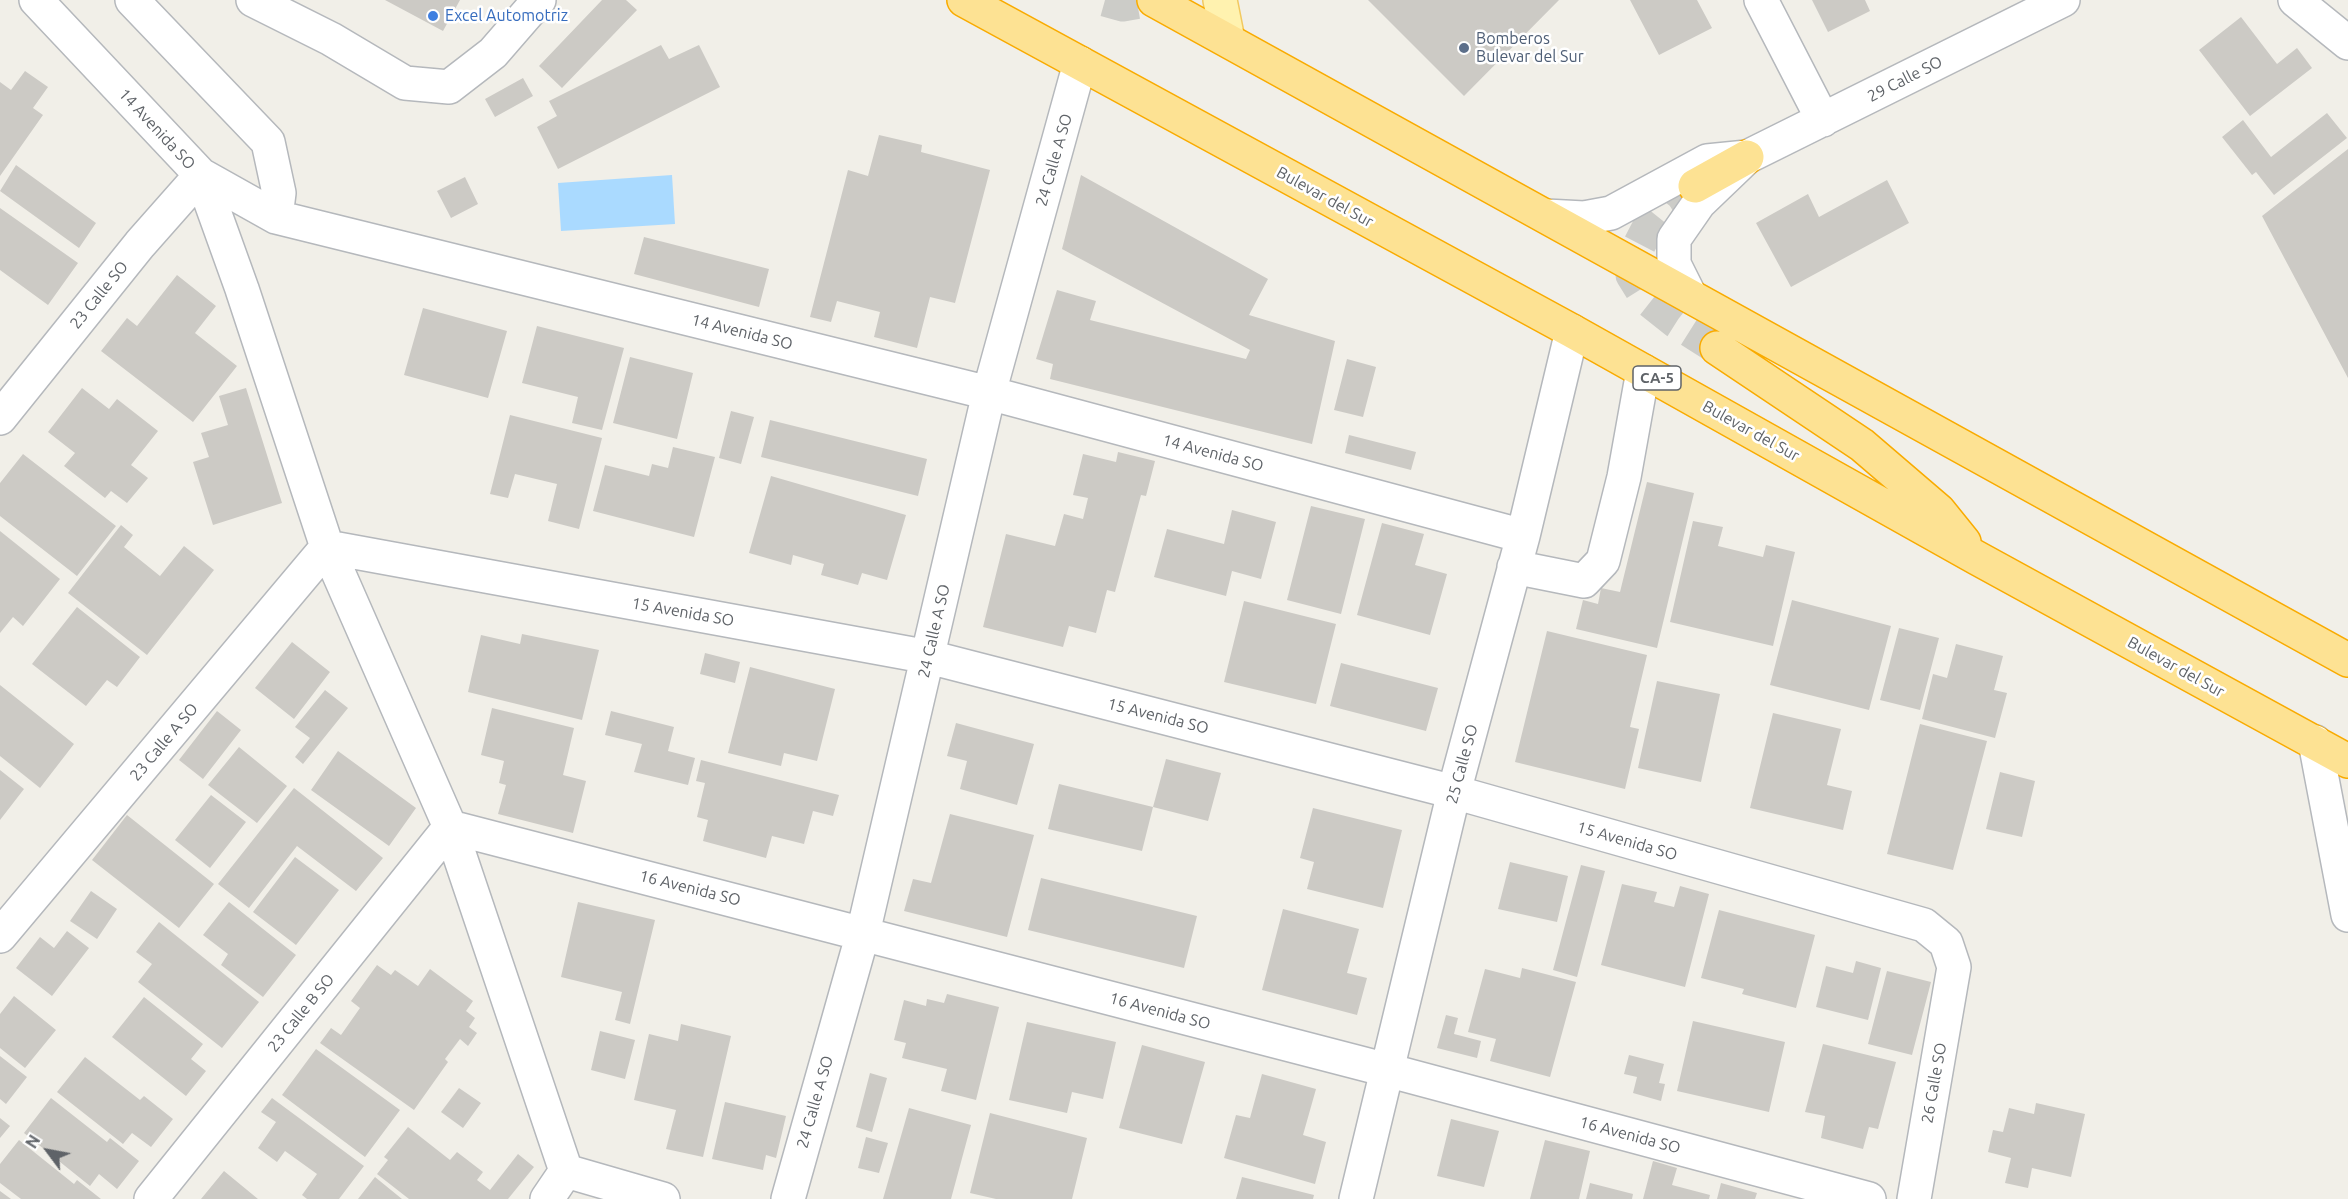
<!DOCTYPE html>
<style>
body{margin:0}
#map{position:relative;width:2348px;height:1199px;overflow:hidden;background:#f1efe8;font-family:Ubuntu,sans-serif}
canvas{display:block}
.north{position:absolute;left:18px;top:1121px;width:60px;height:60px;-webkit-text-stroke:4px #fff;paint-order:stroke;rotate:302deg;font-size:16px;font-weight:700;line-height:24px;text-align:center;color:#5f6368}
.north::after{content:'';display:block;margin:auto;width:21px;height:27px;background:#5f6368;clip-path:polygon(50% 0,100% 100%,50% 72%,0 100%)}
</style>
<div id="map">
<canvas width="2348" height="1199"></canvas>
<div class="north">N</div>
</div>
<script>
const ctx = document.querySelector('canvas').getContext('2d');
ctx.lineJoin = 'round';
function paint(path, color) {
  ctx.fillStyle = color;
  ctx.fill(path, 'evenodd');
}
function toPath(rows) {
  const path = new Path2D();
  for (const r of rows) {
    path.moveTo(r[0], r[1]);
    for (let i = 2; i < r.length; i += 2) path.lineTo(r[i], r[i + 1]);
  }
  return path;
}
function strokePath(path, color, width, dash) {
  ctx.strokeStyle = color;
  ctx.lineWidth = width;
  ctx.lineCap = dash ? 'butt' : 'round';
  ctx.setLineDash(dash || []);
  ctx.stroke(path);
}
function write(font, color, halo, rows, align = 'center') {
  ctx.font = font + ' Ubuntu,sans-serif';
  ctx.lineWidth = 5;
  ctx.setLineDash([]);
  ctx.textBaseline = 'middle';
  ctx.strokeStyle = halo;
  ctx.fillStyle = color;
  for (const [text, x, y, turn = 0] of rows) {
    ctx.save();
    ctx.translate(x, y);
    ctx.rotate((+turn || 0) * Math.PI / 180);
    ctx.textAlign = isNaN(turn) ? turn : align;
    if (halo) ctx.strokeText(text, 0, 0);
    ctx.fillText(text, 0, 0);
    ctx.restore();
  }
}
paint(toPath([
 [672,175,675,224,561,231,558,183]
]), '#aadaff');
paint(toPath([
 [385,0,460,0,443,31],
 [602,0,626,0,637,10,562,88,539,66],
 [1368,0,1559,0,1464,96],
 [1630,0,1697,0,1712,28,1659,55],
 [1812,0,1865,0,1870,11,1828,32],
 [2241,17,2277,64,2297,48,2312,68,2250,116,2199,50],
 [661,45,669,59,699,45,720,87,558,169,537,127,557,116,549,101],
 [25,71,48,87,33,108,43,115,0,176,0,82,11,90],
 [523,78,533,96,495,117,485,99],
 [2327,113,2347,138,2274,195,2256,172,2252,175,2222,137,2243,120,2271,157],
 [879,135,922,145,921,152,990,170,955,303,930,297,917,348,874,337,880,312,837,301,831,322,810,317,848,170,868,176],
 [2348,149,2348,378,2262,216],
 [16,165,96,223,79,248,0,191],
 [1081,175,1268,279,1249,315,1335,341,1312,444,1050,379,1053,364,1036,359,1057,290,1096,301,1090,320,1246,359,1250,350,1062,249],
 [465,177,478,204,451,218,437,191],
 [1887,180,1909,223,1791,287,1756,223,1808,194,1819,217],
 [0,208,78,263,48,305,0,270],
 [644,237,769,269,759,307,634,274],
 [177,275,216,306,195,333,237,366,193,422,101,351,127,318,137,326],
 [423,308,507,331,488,398,404,375],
 [537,326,624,348,602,430,572,423,578,397,522,383],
 [630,357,693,373,677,439,613,423],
 [1347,359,1376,367,1363,417,1334,410],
 [82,388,109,409,117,399,158,431,131,465,148,478,127,503,111,491,105,498,64,466,75,453,48,432],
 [246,388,282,503,213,525,193,462,209,457,201,433,228,425,219,396],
 [731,411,754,417,741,464,719,458],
 [510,415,602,438,579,529,548,521,557,484,515,474,508,498,490,494],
 [770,420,927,459,918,496,761,457],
 [1349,435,1416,452,1411,470,1345,453],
 [673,447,715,457,694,537,593,511,605,465,649,476,652,464,668,468],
 [1118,452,1155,461,1146,496,1141,495,1115,592,1107,590,1096,633,1069,626,1063,647,983,627,1006,534,1055,546,1064,514,1083,519,1088,498,1073,495,1083,454,1116,462],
 [23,454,116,526,77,576,0,516,0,483],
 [771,476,906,515,887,580,862,573,858,585,821,575,824,564,793,555,791,565,749,553],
 [1647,482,1694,493,1657,648,1576,629,1583,600,1598,604,1601,588,1620,592],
 [1311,506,1365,519,1341,614,1287,600],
 [1232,510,1276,522,1261,579,1232,571,1226,596,1154,577,1167,529,1224,544],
 [1693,521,1723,527,1718,546,1763,557,1766,545,1795,552,1773,646,1670,622],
 [1382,523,1424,534,1415,565,1447,574,1430,635,1357,615],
 [121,525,133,535,124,547,160,576,184,546,214,570,147,655,68,593],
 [0,531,60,579,23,626,13,617,0,633],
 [1792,600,1891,626,1869,710,1770,685],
 [1244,601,1336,624,1316,704,1224,682],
 [77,607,140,657,117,687,107,680,86,706,32,664],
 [1899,628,1939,638,1920,710,1880,700],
 [1547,631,1647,655,1630,727,1639,729,1625,789,1515,762],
 [522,634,599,650,582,720,468,692,481,635,520,644],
 [292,642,330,672,294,719,255,688],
 [1956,644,2003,656,1994,690,2007,693,1995,738,1922,719,1933,674,1947,678],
 [705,653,740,662,735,683,700,674],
 [1341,663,1438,688,1426,731,1330,706],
 [750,667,835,689,817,761,784,753,781,766,728,753],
 [1657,681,1720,694,1701,782,1638,768],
 [0,685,74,744,40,788,0,756],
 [325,690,348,708,303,764,295,757,310,738,295,727],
 [492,708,574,728,563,775,586,781,573,833,498,814,506,785,499,783,504,761,481,755],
 [217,711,241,730,203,779,179,760],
 [611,711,674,727,668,751,695,758,688,785,634,772,642,744,605,735],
 [1773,713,1841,729,1827,785,1852,791,1843,830,1750,808],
 [956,723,1034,744,1017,805,960,789,967,761,947,756],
 [1920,724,1987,741,1953,870,1887,854],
 [239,747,287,786,257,823,208,785],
 [338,751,416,808,389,846,311,790],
 [1166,759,1221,773,1208,821,1153,807],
 [701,760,839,795,833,816,813,811,804,844,772,836,766,858,703,841,708,820,697,817,705,783,696,781],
 [0,770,24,789,0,820],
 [2000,772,2035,781,2022,837,1986,829],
 [1059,784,1153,807,1142,851,1048,829],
 [294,788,383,858,356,891,297,846,249,908,218,884],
 [211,795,246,822,210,868,175,840],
 [1313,808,1402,830,1383,908,1307,889,1314,862,1300,858],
 [950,814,1034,835,1007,937,904,911,913,879,931,883],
 [127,815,214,884,179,928,92,860],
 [295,857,339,890,296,945,253,912],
 [1510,862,1568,876,1557,922,1498,909],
 [1581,865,1605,871,1577,977,1553,970],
 [1041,878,1197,916,1184,968,1028,930],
 [1622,884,1657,892,1654,902,1674,907,1680,886,1709,894,1685,987,1601,965],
 [91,891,117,909,97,939,70,921],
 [229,902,296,955,263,997,221,965,228,954,203,935],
 [578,902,655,920,630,1024,615,1020,622,992,561,977],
 [1283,909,1359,929,1347,973,1367,978,1357,1015,1262,990],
 [1719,910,1815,935,1796,1008,1742,994,1744,989,1701,978],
 [159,922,259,1002,222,1048,138,982,152,964,136,952],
 [67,931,89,948,52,996,16,968,40,937,54,948],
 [1856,961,1881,968,1868,1020,1816,1007,1826,966,1853,973],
 [377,965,391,975,395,970,418,986,430,969,473,1001,466,1011,475,1018,469,1027,477,1033,468,1046,460,1039,445,1059,448,1062,414,1110,320,1043,331,1028,341,1035,360,1008,351,1001],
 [1522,968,1576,982,1550,1077,1490,1061,1496,1039,1468,1032,1485,969,1520,978],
 [1887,971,1931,982,1912,1055,1868,1044],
 [947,994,999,1007,976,1100,941,1091,947,1069,902,1058,906,1043,894,1040,904,1000,926,1006,927,999,944,1003],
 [14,996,56,1030,25,1068,0,1048,0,1014],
 [144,997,203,1044,191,1059,206,1071,186,1096,112,1037],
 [1446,1015,1458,1018,1454,1034,1481,1041,1477,1058,1437,1048],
 [1693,1021,1785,1042,1769,1112,1677,1091],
 [1027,1022,1116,1042,1103,1099,1072,1092,1067,1113,1009,1100],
 [681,1024,731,1036,703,1157,666,1149,676,1110,634,1100,649,1034,678,1041],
 [600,1031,635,1040,625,1079,591,1070],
 [1823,1044,1896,1062,1878,1129,1869,1127,1863,1149,1821,1138,1825,1116,1805,1112],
 [1142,1045,1205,1062,1182,1144,1119,1128],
 [316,1049,400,1110,365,1157,282,1095],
 [1629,1055,1664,1064,1659,1083,1665,1084,1661,1101,1633,1093,1637,1077,1624,1074],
 [0,1056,27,1077,6,1104,0,1099],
 [85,1057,140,1100,144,1096,173,1119,151,1147,132,1133,123,1144,57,1092],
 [870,1073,887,1078,872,1132,856,1127],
 [1262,1074,1316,1089,1303,1135,1326,1142,1315,1184,1224,1158,1236,1115,1250,1118],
 [459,1088,481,1103,463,1128,441,1112],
 [51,1098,107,1142,110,1138,139,1161,117,1189,99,1174,90,1186,24,1133],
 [272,1098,364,1166,339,1199,307,1199,302,1195,317,1174,285,1151,277,1162,258,1148,276,1122,261,1112],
 [725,1102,786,1116,776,1158,766,1155,763,1170,712,1159],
 [2036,1103,2085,1114,2071,1177,2032,1168,2028,1188,2005,1183,2011,1158,1988,1152,1993,1130,2003,1132,2009,1108,2034,1114],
 [909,1108,971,1125,951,1199,883,1199],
 [990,1113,1087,1138,1072,1199,996,1199,970,1193],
 [0,1118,10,1126,0,1138],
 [1451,1119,1499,1131,1484,1187,1437,1176],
 [408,1127,450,1160,457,1152,483,1172,477,1180,490,1190,518,1154,534,1167,508,1199,409,1199,377,1174,388,1160,384,1157],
 [866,1137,888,1143,879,1173,858,1168],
 [19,1140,74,1184,77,1180,101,1199,21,1199,0,1183,0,1164],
 [1545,1140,1590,1151,1579,1199,1530,1199],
 [1653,1161,1677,1168,1672,1185,1710,1195,1709,1199,1643,1199],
 [224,1171,258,1199,201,1199],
 [375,1177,402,1199,358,1199],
 [1242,1177,1314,1195,1313,1199,1236,1199],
 [1590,1183,1633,1194,1632,1199,1586,1199],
 [1721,1183,1757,1193,1755,1199,1717,1199],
 [0,1191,11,1199,0,1199]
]), '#cccac5');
strokePath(toPath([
 [1105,0,1123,5,1151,0],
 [1695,186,1668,203,1648,228,1635,253,1632,275,1647,299,1676,322,1717,348]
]), '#ccccc8', 33, [33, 16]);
const minor = toPath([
 [36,0,201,175,276,217,989,393,1523,536],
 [132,0,268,142,279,193,276,217],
 [253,0,331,39,405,83,449,87,493,53,539,0],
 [1761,0,1823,120],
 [2295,0,2348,43],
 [201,175,242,289,327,547,450,827,566,1171],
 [1546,216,1584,218,1611,213,1707,161,1747,157],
 [1690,296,1674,264,1674,239,1699,203,1747,157,2063,0],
 [0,418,140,244,201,175],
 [1514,567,1584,581,1603,561,1624,477,1643,371],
 [2315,742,2348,915],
 [0,936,327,547,929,657,1454,792,1924,925,1946,943,1954,967,1914,1199],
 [566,1171,663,1199],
 [151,1199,450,827,1387,1070,1869,1199],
 [547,1199,566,1171],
 [788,1199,863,933,989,393,1080,63],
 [1356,1199,1454,792,1523,536,1572,331]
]);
const major = toPath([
 [1220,0,1228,40]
]);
const highway = toPath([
 [964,0,1572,331,1977,558,2348,761],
 [1154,0,2348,660],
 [1695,186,1747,157],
 [1717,348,1862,445,1939,511,1964,542]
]);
strokePath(minor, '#b5b8bc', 36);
strokePath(major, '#f2c960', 36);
strokePath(highway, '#f9ab00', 36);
strokePath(minor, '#fff', 33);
strokePath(major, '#fff2af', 33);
strokePath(highway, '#fde293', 33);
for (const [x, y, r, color] of [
 [433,16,6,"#3f7fe0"],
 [1464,48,6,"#5c6f8a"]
]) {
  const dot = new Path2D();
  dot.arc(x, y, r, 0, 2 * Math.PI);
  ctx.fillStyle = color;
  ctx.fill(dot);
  strokePath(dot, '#fff', 2);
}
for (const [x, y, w] of [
 [1657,378,48]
]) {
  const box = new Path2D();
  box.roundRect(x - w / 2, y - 12, w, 24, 4.5);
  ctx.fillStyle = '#fff';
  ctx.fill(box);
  strokePath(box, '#5f6368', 1.5);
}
write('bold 15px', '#5f6368', null, [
 ["CA-5",1657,378]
]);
write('16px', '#366cbe', '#fff', [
 ["Excel Automotriz",445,16]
], 'left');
write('16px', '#4e5e75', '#fff', [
 ["Bomberos",1476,39],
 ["Bulevar del Sur",1476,57]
], 'left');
write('16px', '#5f6368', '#fff', [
 ["29 Calle SO",1905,79,-27],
 ["14 Avenida SO",157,129,47],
 ["24 Calle A SO",1054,160,-74],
 ["Bulevar del Sur",1325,197,29],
 ["23 Calle SO",99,295,-51],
 ["14 Avenida SO",742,332,14],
 ["Bulevar del Sur",1751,431,29],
 ["14 Avenida SO",1213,453,15],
 ["15 Avenida SO",683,612,10],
 ["24 Calle A SO",934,631,-77],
 ["Bulevar del Sur",2176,667,29],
 ["15 Avenida SO",1158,716,14],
 ["23 Calle A SO",164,742,-50],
 ["25 Calle SO",1462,764,-75],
 ["15 Avenida SO",1627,841,16],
 ["16 Avenida SO",690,888,14],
 ["16 Avenida SO",1160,1011,15],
 ["23 Calle B SO",301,1013,-51],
 ["26 Calle SO",1934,1083,-80],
 ["24 Calle A SO",815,1102,-74],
 ["16 Avenida SO",1630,1135,15]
]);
</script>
